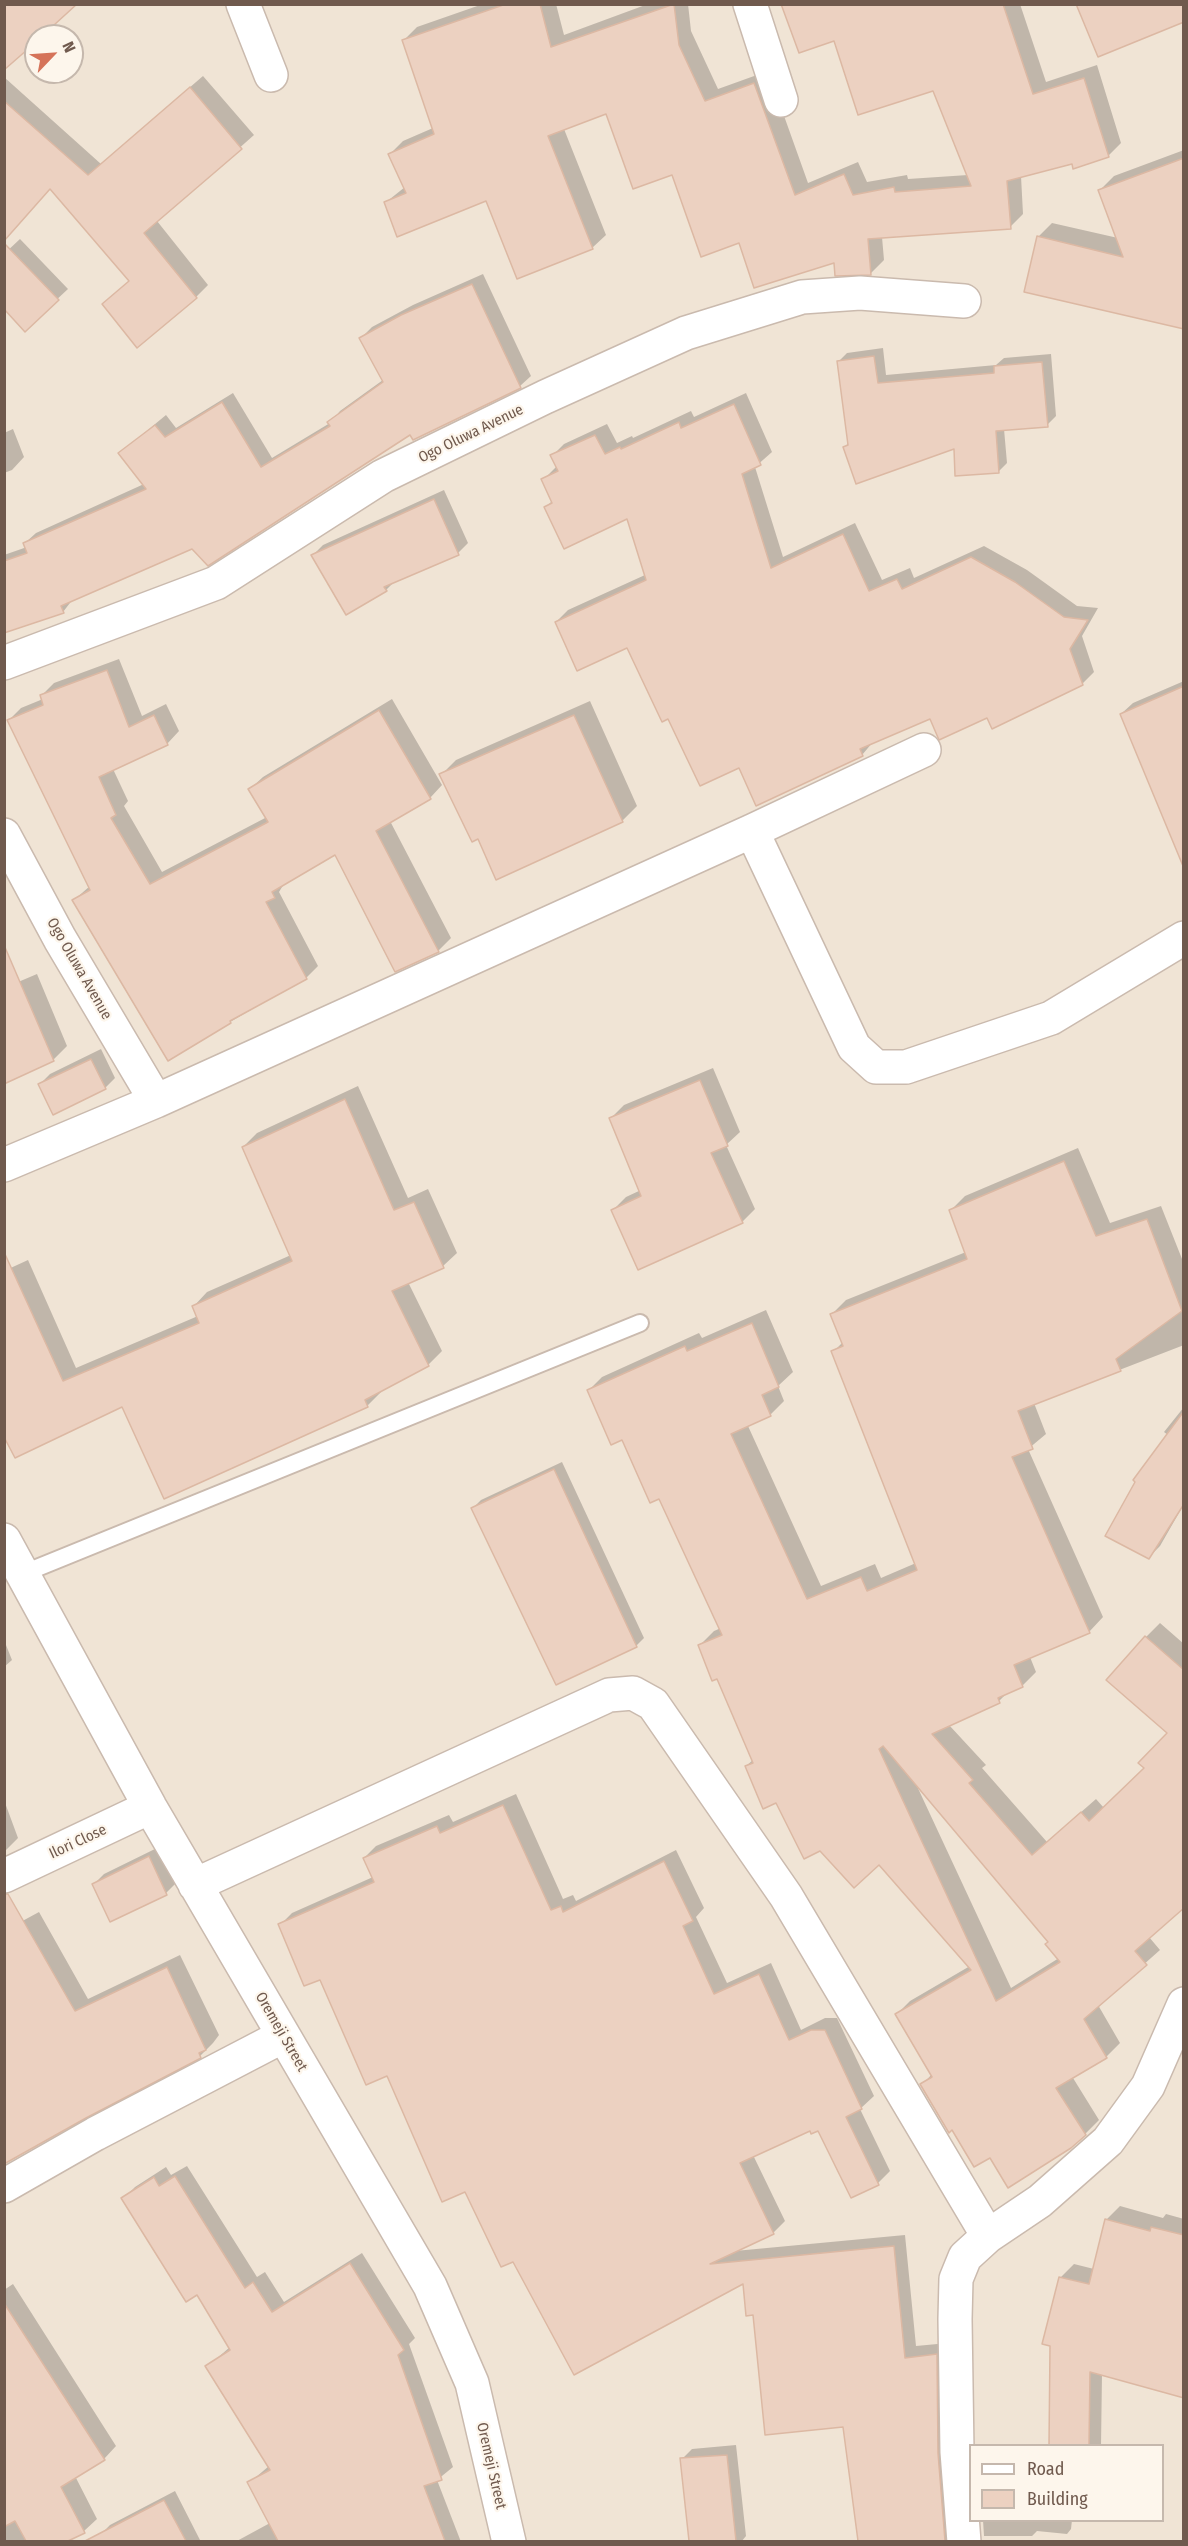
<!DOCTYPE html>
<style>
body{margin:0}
#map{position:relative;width:1188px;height:2546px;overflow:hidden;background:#faf2e6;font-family:"Fira Sans Condensed",sans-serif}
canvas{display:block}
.frame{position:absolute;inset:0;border:6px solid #705a4e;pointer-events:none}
.legend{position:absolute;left:969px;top:2444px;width:195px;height:78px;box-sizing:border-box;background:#fdf6ec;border:2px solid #c5b8ad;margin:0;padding:8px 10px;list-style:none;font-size:18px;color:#705a4e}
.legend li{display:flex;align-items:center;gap:12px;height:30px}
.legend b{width:30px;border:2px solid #c5b8ad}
.north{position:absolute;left:24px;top:24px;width:60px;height:60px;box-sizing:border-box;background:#fdf6ec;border:2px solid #c5b8ad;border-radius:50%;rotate:65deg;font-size:16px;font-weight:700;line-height:24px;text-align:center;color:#705a4e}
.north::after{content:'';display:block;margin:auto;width:21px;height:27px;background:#d57359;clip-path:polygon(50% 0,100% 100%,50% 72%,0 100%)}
</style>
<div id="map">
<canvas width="1188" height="2546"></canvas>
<div class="frame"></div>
<ul class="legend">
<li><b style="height:8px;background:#fff"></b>Road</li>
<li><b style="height:16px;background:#ecd1c1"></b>Building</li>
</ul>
<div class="north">N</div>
</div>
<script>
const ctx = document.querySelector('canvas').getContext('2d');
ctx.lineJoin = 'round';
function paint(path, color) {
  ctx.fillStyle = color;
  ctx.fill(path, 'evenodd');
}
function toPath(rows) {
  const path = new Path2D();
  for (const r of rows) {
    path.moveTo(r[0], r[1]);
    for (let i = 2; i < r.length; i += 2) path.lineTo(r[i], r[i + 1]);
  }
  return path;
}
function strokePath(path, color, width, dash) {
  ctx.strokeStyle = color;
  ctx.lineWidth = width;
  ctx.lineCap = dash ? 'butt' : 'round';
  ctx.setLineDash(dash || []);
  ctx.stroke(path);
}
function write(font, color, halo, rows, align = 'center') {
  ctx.font = font + ' "Fira Sans Condensed",sans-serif';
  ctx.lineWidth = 4.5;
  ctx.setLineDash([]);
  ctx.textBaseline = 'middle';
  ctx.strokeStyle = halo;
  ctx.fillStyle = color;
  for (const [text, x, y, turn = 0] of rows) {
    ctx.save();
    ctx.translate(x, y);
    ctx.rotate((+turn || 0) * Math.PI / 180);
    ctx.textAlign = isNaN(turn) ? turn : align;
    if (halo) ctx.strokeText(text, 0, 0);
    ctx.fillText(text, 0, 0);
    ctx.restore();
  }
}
paint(toPath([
 [5,5,1183,5,1183,2541,5,2542],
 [36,36,72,36,72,72,36,72],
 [970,2446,1162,2446,1162,2520,970,2520]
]), '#f0e4d5');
paint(toPath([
 [483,4,556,4,564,35,648,4,688,4,691,31,718,89,768,71,808,183,858,162,867,182,907,175,908,179,968,175,934,89,835,39,783,4,1020,4,1046,82,1097,65,1121,143,1108,156,1021,176,1023,214,1010,227,882,237,884,260,870,274,836,261,740,241,673,173,607,113,564,129,606,235,592,248,487,199,385,203,405,187,390,154,403,141,433,128,404,40,417,27],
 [203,76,254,135,157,221,208,285,196,297,104,304,130,280,51,187,4,225,4,77,101,164],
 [1184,150,1184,328,1038,237,1052,223,1118,238,1100,190,1114,176],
 [20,239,68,289,25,329,4,254],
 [483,274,531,376,520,386,411,432,192,547,73,599,63,612,4,632,4,555,27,547,25,543,36,533,144,484,120,453,166,415,176,428,233,393,272,458,330,423,340,411,383,380,361,338,372,327,413,305],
 [883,348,886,375,996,365,1004,358,1051,354,1056,416,1047,425,1004,429,1007,463,998,472,955,447,845,447,849,442,838,362,847,353],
 [746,393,772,452,755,467,783,557,855,523,882,580,910,568,914,578,984,546,1027,570,1077,606,1098,608,1082,636,1094,672,1082,684,988,716,930,717,873,742,862,755,739,766,669,717,628,646,556,622,568,610,645,575,628,517,546,507,553,500,543,480,557,466,552,456,564,444,607,424,617,443,632,436,633,438,691,411,694,417],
 [13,429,24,457,12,470,4,473,4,433],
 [444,490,468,543,458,553,395,581,386,590,313,555,323,545],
 [119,659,142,716,166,704,179,731,167,744,113,769,128,801,124,806,162,872,267,817,250,789,263,777,392,699,442,785,430,798,390,821,451,938,438,951,335,853,285,882,279,892,318,966,306,978,230,1022,74,900,90,886,9,720,21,708,43,699,42,695,54,683],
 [1184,681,1184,847,1121,714,1133,703],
 [590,701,637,806,622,821,478,837,441,775,456,760],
 [37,974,67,1046,53,1060,4,988],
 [101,1049,115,1078,105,1088,40,1084,50,1074],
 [713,1068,740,1132,726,1145,755,1209,742,1222,613,1210,626,1197,641,1190,611,1118,624,1105],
 [358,1086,408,1198,428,1189,457,1253,443,1266,408,1282,442,1351,428,1365,380,1390,381,1392,367,1406,123,1405,16,1456,4,1271,28,1260,76,1368,198,1316,194,1306,207,1292,291,1255,243,1147,257,1133],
 [1078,1148,1110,1223,1161,1206,1184,1264,1184,1345,1034,1403,1046,1434,1028,1449,1103,1617,1089,1632,1030,1657,1036,1672,1022,1686,1008,1692,999,1701,949,1725,986,1765,982,1768,1047,1842,1096,1799,1104,1808,1146,1768,1169,1733,1146,1637,1160,1623,1184,1644,1184,1905,1149,1937,1160,1950,1098,2005,1120,2043,1106,2057,1073,2078,1099,2120,1085,2134,991,2156,953,2128,922,2085,932,2074,896,2015,910,2001,970,1966,879,1863,777,1801,746,1766,753,1760,718,1677,700,1645,714,1631,721,1628,660,1497,623,1438,588,1391,602,1377,699,1333,702,1338,766,1310,793,1372,778,1386,784,1401,770,1415,748,1426,821,1586,875,1564,881,1578,916,1563,833,1352,843,1342,832,1314,846,1300,966,1252,951,1210,965,1196],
 [916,1784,1050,1942,1059,1958,1011,1988],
 [1184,1407,1184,1504,1160,1546,1149,1557,1168,1435,1164,1432],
 [562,1462,644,1638,636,1646,473,1508,481,1500],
 [4,1640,12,1660,4,1667],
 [516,1794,563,1899,573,1895,576,1901,676,1850,704,1908,696,1917,727,1983,771,1963,801,2030,825,2018,837,2018,874,2096,860,2109,890,2171,878,2183,819,2129,810,2129,753,2155,785,2221,773,2233,735,2251,905,2235,916,2346,948,2343,955,2542,859,2542,845,2426,754,2313,744,2282,514,2260,320,1978,280,1925,292,1913,373,1877,364,1858,376,1846,449,1815,453,1822],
 [4,1800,18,1838,4,1852],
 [159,1847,176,1883,166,1893,94,1884,104,1874],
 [39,1912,88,1999,180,1955,219,2035,213,2043,200,2056,85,2116,4,1931],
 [187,2166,257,2277,265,2272,284,2302,362,2253,415,2338,409,2344,453,2467,437,2480,461,2542,235,2542,270,2523,249,2483,269,2466,207,2367,230,2347,197,2293,123,2199,135,2187,166,2167,171,2175],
 [1120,2206,1163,2218,1166,2214,1184,2219,1184,2396,1102,2374,1101,2446,1050,2446,1052,2345,1044,2343,1061,2277,1074,2264,1094,2269,1106,2220],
 [13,2284,116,2446,104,2459,75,2476,97,2519,84,2531,65,2542,4,2542,4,2290],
 [736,2445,746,2536,741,2542,690,2542,682,2459,692,2449],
 [175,2491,201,2542,103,2542,100,2535,110,2525],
 [983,2520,1072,2520,1071,2529,1067,2534,1037,2531,1032,2536,984,2536]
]), '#0003');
const building = toPath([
 [4,4,77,4,42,36,36,36,36,42,4,70,4,4],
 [506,4,540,4,551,47,674,4,679,45,705,101,754,83,795,195,844,174,853,195,894,187,895,192,971,186,933,91,858,115,834,41,799,53,781,4,1003,4,1033,94,1084,78,1109,157,1073,169,1072,164,1007,181,1011,229,868,239,871,275,835,276,834,263,754,288,739,243,701,257,672,175,633,189,606,114,548,136,593,249,517,279,486,201,397,237,384,202,406,193,388,154,434,134,402,40,506,4],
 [1076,4,1184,4,1184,22,1098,57,1076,4],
 [190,87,242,149,144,233,197,298,137,348,102,304,129,281,50,189,4,241,4,101,88,175,190,87],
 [1184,158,1184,329,1024,292,1037,236,1123,257,1098,190,1184,158],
 [4,243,59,300,25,332,4,309,4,243],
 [472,284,521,388,413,440,410,435,208,566,192,549,61,606,64,613,4,633,4,561,27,553,23,543,146,489,118,453,155,425,165,437,222,402,261,467,330,426,327,422,383,382,359,338,401,315,472,284],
 [874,356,878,383,994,373,994,366,1042,362,1048,427,996,431,999,473,955,476,954,449,856,484,843,447,848,445,837,361,874,356],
 [734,404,761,465,742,474,771,568,843,534,869,591,897,579,902,589,971,557,1015,582,1064,617,1088,620,1070,649,1083,685,992,729,987,718,939,740,930,719,860,749,863,756,756,806,739,768,700,786,668,719,662,722,627,648,577,671,555,622,646,580,627,519,564,549,544,507,552,503,541,479,558,471,550,455,595,435,605,454,620,447,621,449,679,422,681,428,734,404],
 [434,499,459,555,384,587,387,591,346,615,311,555,434,499],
 [107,670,129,727,154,715,168,745,99,777,116,815,111,818,150,884,268,822,248,789,379,710,431,799,376,831,439,952,395,972,335,855,272,892,275,898,266,902,307,979,230,1021,231,1023,168,1061,72,900,90,890,7,720,43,705,40,695,107,670],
 [1184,686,1184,866,1183,866,1120,714,1184,686],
 [574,715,623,822,496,880,478,839,472,842,439,774,574,715],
 [4,945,54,1061,4,1084,4,945],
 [91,1059,106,1089,53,1115,38,1084,91,1059],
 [700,1080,728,1146,711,1153,743,1223,638,1270,611,1210,641,1196,609,1118,700,1080],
 [345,1099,394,1210,414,1202,444,1268,392,1291,429,1366,365,1400,368,1407,164,1499,122,1407,15,1458,4,1437,4,1252,63,1381,199,1323,192,1306,292,1261,242,1147,345,1099],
 [1064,1161,1096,1236,1147,1219,1182,1311,1116,1359,1121,1371,1018,1411,1033,1449,1012,1457,1090,1633,1014,1665,1023,1687,998,1698,1000,1703,932,1734,973,1780,969,1783,1032,1855,1081,1812,1089,1821,1144,1768,1138,1763,1167,1733,1106,1680,1145,1636,1184,1670,1184,1908,1135,1951,1147,1965,1084,2019,1107,2058,1056,2088,1086,2135,1071,2148,1008,2188,990,2158,974,2167,952,2130,949,2133,920,2084,932,2077,895,2014,971,1970,879,1865,854,1888,820,1851,804,1859,776,1803,763,1809,745,1766,753,1763,717,1679,712,1681,698,1645,722,1635,659,1499,650,1503,622,1440,611,1445,587,1390,685,1346,687,1351,752,1323,779,1387,762,1395,771,1416,731,1434,807,1599,861,1577,867,1591,917,1570,831,1351,843,1346,830,1314,967,1259,949,1210,1064,1161],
 [883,1746,1048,1942,1045,1944,1060,1962,996,2001,879,1749,883,1746],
 [1184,1411,1184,1504,1149,1559,1105,1536,1135,1482,1133,1480,1184,1411],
 [554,1469,637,1647,556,1685,471,1508,554,1469],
 [503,1805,551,1910,561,1906,563,1912,664,1861,693,1921,683,1926,714,1994,759,1974,789,2040,811,2030,825,2030,862,2109,846,2117,879,2185,851,2198,818,2131,811,2134,810,2131,740,2163,774,2234,710,2264,894,2246,905,2358,937,2354,938,2453,945,2541,858,2541,843,2427,765,2435,753,2315,746,2316,743,2284,574,2375,513,2262,501,2267,465,2192,442,2202,387,2076,366,2085,320,1980,304,1986,278,1924,374,1882,363,1858,437,1826,440,1833,503,1805],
 [149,1856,167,1895,110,1922,92,1884,149,1856],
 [4,1894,8,1894,75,2011,167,1967,206,2050,199,2053,201,2058,86,2118,4,2164,4,1894],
 [175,2176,245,2288,253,2282,272,2312,350,2263,404,2350,398,2355,442,2480,424,2486,445,2541,278,2541,247,2482,270,2470,205,2366,230,2350,197,2295,186,2302,121,2198,154,2177,159,2186,175,2176],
 [1105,2219,1150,2231,1151,2227,1184,2235,1184,2398,1090,2372,1089,2445,1049,2445,1050,2346,1042,2344,1059,2277,1089,2284,1105,2219],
 [4,2303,105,2460,61,2487,85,2533,68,2541,26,2541,15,2521,4,2527,4,2303],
 [727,2455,736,2541,689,2541,680,2458,727,2455],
 [164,2500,186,2541,85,2541,164,2500]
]);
paint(building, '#ecd1c1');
strokePath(building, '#dcb8a3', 1.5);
const lane = toPath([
 [22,1574,640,1323]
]);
const street = toPath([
 [243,4,271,75],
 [750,4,781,100],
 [4,663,216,583,383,476,545,397,686,333,802,297,860,293,964,301],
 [752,831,854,1047,876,1067,906,1067,1051,1018,1184,938],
 [4,835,60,939,156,1101],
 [4,1165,156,1101,752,831,924,750],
 [4,1540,150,1807,430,2286,472,2383,509,2542],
 [4,1876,150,1807],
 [195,1885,609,1695,633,1693,653,1704,786,1896,988,2236],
 [4,2186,95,2134,283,2036],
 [964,2542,957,2452,955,2319,956,2279,965,2257,988,2236,1040,2201,1108,2141,1148,2086,1184,2004]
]);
strokePath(lane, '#cabaae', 20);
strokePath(street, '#cabaae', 36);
strokePath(lane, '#fff', 16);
strokePath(street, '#fff', 33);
write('15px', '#705a4e', '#fdf6ec', [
 ["Ogo Oluwa Avenue",471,434,-26],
 ["Ogo Oluwa Avenue",79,969,60],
 ["Ilori Close",78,1842,-25],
 ["Oremeji Street",281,2032,60],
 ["Oremeji Street",491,2466,77]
]);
</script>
